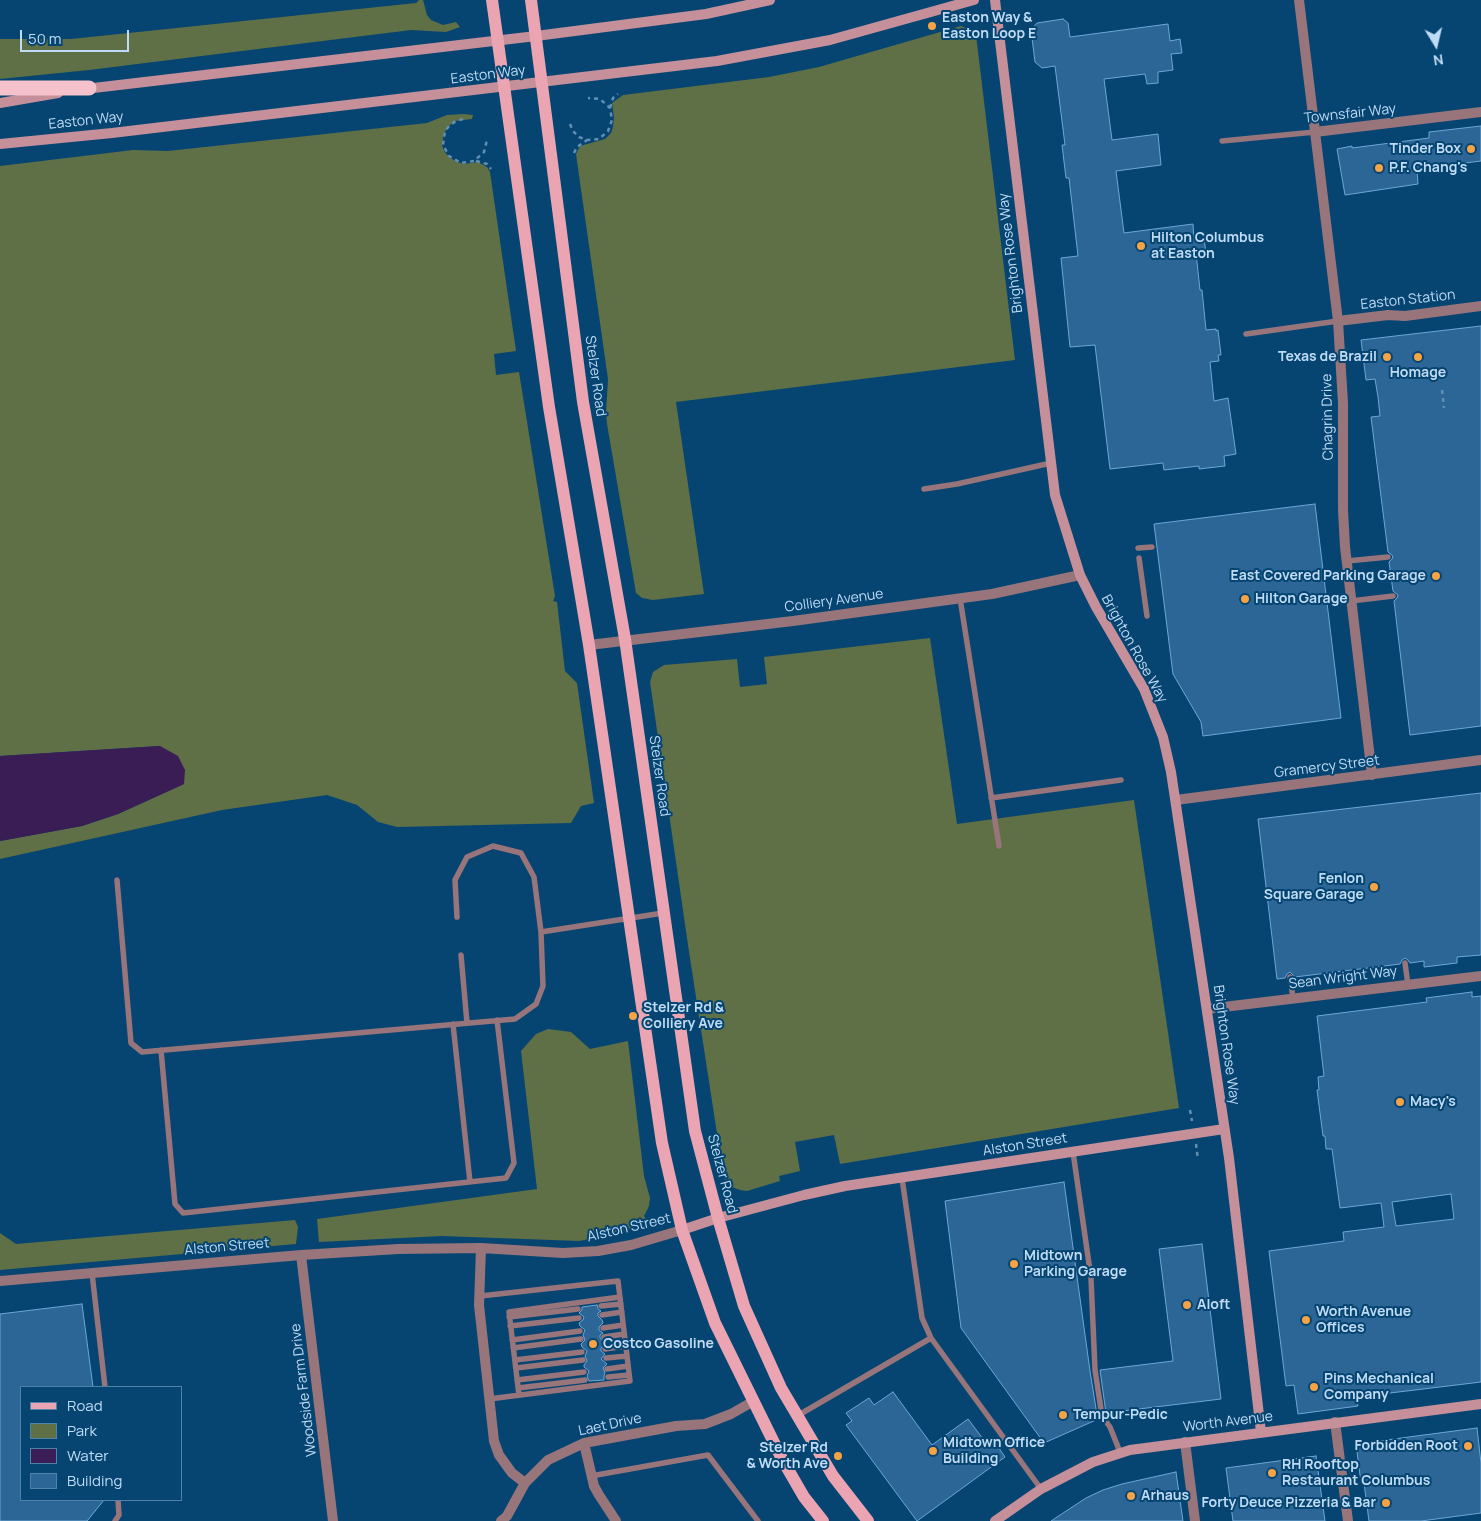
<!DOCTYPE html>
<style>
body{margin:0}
#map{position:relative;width:1481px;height:1521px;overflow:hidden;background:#064571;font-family:Manrope,sans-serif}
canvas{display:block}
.legend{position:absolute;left:20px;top:1386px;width:162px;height:115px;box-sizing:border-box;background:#064571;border:1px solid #5081a6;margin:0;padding:6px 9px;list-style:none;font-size:15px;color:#bfdbf5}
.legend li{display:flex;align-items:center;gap:10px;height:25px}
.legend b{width:25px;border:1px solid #5081a6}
.north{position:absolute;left:1411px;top:20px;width:50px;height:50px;-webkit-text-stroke:4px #064571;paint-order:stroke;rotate:171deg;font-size:14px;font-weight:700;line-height:20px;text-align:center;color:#bfdbf5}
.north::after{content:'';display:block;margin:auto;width:18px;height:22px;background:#bfdbf5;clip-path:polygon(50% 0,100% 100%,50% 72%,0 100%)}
.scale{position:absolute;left:20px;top:30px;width:109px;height:22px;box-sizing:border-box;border:2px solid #bfdbf5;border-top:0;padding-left:6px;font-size:15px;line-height:18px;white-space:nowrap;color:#bfdbf5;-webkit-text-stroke:4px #064571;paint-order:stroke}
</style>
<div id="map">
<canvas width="1481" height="1521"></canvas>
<ul class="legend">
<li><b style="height:6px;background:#eaa4b2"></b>Road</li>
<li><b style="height:14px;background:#5f6f46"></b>Park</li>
<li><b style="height:14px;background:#3b1d55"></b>Water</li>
<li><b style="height:14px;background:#2b6696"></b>Building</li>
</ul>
<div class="north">N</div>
<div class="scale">50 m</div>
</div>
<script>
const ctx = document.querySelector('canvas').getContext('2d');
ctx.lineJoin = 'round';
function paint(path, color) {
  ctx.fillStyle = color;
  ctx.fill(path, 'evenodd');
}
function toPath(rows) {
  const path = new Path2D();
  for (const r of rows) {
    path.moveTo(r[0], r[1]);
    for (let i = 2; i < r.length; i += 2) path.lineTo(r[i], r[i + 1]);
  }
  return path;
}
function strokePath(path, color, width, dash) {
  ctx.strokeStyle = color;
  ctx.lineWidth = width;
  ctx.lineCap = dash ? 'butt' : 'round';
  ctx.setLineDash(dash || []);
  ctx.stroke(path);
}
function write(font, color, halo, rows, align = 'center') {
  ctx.font = font + ' Manrope,sans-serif';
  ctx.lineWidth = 4;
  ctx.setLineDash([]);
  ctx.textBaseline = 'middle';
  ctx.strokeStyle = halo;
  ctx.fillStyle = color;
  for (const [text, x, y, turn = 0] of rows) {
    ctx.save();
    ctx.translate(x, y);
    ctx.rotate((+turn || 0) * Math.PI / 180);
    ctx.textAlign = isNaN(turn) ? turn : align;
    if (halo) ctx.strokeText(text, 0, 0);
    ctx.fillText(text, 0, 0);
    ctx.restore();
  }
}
paint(toPath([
 [419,0,423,0,427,15,431,20,443,25,456,22,460,27,446,32,411,30,89,70,0,79,0,39,71,39,416,3],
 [961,26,971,30,976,35,977,43,1015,360,676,402,704,594,653,600,642,598,636,593,607,424,606,413,608,379,576,154,580,146,605,139,611,133,613,127,614,117,612,103,623,95,769,77,819,67],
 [463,114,473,115,472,119,455,121,450,125,444,133,442,145,444,151,449,157,457,162,464,164,478,162,487,167,490,172,516,351,494,354,496,375,519,372,555,596,553,601,557,602,565,671,577,683,594,803,581,806,571,823,397,827,378,822,357,805,327,795,222,810,0,859,0,841,82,826,118,814,184,784,159,746,0,756,0,166,133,150,168,151,427,123,447,115],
 [930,638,957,824,1134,800,1179,1108,840,1164,834,1135,795,1142,800,1171,779,1176,780,1181,747,1191,740,1190,729,1186,724,1179,688,945,650,682,653,672,664,665,737,659,740,687,767,684,764,657],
 [548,1029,571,1032,590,1049,628,1041,644,1176,650,1198,649,1206,644,1216,648,1222,633,1229,608,1236,579,1241,442,1236,319,1242,317,1219,537,1189,521,1051,536,1034],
 [295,1220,298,1227,296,1244,0,1270,0,1233,16,1244]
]), '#5f6f46');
paint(toPath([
 [160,746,178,756,185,770,184,784,118,814,82,826,0,841,0,756]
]), '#3b1d55');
const building = toPath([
 [1063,19,1068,23,1070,37,1168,24,1170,41,1180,39,1182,53,1171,54,1173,70,1158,72,1158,83,1147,84,1145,74,1104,79,1112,140,1158,134,1161,165,1116,171,1124,233,1193,224,1194,240,1204,239,1206,252,1196,253,1200,290,1202,290,1206,330,1216,329,1216,331,1218,330,1221,355,1218,355,1219,361,1210,362,1214,401,1228,398,1236,454,1224,456,1225,466,1199,469,1199,466,1164,470,1163,463,1110,469,1095,345,1070,347,1061,258,1078,256,1069,178,1066,178,1062,145,1065,145,1055,66,1042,68,1035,62,1031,30,1037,23,1063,19],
 [1481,126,1481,161,1417,169,1418,184,1345,195,1337,149,1352,146,1352,148,1429,138,1429,132,1481,126],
 [1481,326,1481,726,1410,735,1394,601,1397,598,1398,595,1393,591,1389,562,1392,559,1393,556,1388,552,1371,417,1380,416,1378,397,1375,379,1366,380,1361,340,1481,326],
 [1315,504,1341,718,1203,736,1201,722,1173,674,1154,524,1315,504],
 [1481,793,1481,955,1457,957,1457,963,1424,967,1424,961,1410,963,1408,960,1405,958,1402,960,1400,964,1295,977,1290,972,1287,974,1285,978,1277,979,1258,819,1481,793],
 [1472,992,1472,997,1481,996,1481,1382,1357,1397,1358,1406,1298,1414,1294,1385,1286,1386,1269,1251,1344,1241,1343,1232,1384,1227,1381,1203,1340,1208,1332,1149,1326,1149,1325,1136,1323,1136,1317,1090,1319,1090,1318,1077,1324,1076,1317,1016,1427,1002,1426,998,1472,992],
 [1451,1194,1454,1219,1396,1226,1392,1202,1451,1194],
 [1064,1182,1090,1371,1097,1415,1095,1415,1096,1420,1044,1443,961,1328,945,1201,1064,1182],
 [1202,1244,1221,1399,1106,1413,1100,1370,1173,1361,1159,1249,1202,1244],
 [82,1304,93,1387,21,1387,21,1500,104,1500,87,1521,0,1521,0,1314,82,1304],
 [597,1305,598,1309,601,1311,598,1313,598,1316,602,1320,603,1323,599,1327,599,1330,603,1333,600,1335,600,1338,605,1342,605,1344,601,1348,601,1351,605,1354,601,1359,607,1364,603,1368,605,1373,604,1376,604,1380,589,1381,587,1376,589,1371,584,1367,584,1365,587,1361,585,1356,587,1351,582,1347,581,1344,585,1340,583,1335,585,1330,580,1326,579,1323,583,1320,584,1317,579,1313,582,1310,582,1307,597,1305],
 [893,1392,932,1445,968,1419,986,1443,992,1438,1005,1457,917,1521,846,1425,852,1421,846,1413,869,1398,874,1405,893,1392],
 [1477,1428,1481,1463,1481,1513,1421,1521,1369,1521,1364,1483,1361,1483,1356,1444,1477,1428],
 [1316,1456,1325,1521,1233,1521,1226,1468,1316,1456],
 [1176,1472,1183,1521,1051,1521,1086,1498,1103,1490,1122,1484,1176,1472]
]);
paint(building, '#2b6696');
strokePath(building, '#6ea6d8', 1);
strokePath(toPath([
 [610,108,613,98,618,94],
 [463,119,456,121,450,125,445,131,443,145,449,156,461,163,474,161,484,152,487,140],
 [570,124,573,131,579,137,587,140,599,139,608,131,612,120,610,108,600,99,588,98],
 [574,153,577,147,587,140],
 [476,161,487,164,491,169],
 [1442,390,1444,408],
 [1190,1110,1192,1121],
 [1196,1144,1198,1160]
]), '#6290b3', 2.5, [4, 4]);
strokePath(toPath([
 [1222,141,1315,132],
 [1246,334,1338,321],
 [924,489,957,484,1051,463],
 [1138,548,1152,547],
 [1139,558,1147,616],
 [1347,561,1388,557],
 [960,598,999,846],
 [1351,601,1393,596],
 [991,798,1121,780],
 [117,880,131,1043,142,1052,515,1019,536,1004,543,986,541,932,663,913],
 [457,917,455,880,467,857,493,846,521,853,534,877,541,932],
 [461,955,467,1023],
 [1405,963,1408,985],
 [1290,977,1293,998],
 [453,1024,470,1182],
 [161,1050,175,1204,183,1213,506,1178,514,1163,497,1020],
 [1073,1152,1091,1278,1095,1370,1102,1416,1110,1427,1120,1452],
 [902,1178,922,1318,931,1338,1041,1489],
 [92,1273,105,1387],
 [480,1296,618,1281,630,1381,489,1399],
 [601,1306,621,1304],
 [602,1315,622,1312],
 [509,1317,578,1309],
 [510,1326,579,1318],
 [603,1328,623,1325],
 [604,1337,624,1334],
 [512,1340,580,1331],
 [513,1348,581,1339],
 [605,1349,626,1346],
 [606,1358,627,1356],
 [515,1360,582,1352],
 [516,1368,583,1360],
 [607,1369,628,1366],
 [608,1377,629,1375],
 [517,1380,584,1372],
 [518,1388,585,1380],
 [519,1395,509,1312,620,1297],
 [797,1416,931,1338],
 [591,1476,708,1455,758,1521],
 [115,1521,119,1515,118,1500]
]), '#97757b', 5.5);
strokePath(toPath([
 [1299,0,1338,321,1343,403,1343,510,1345,547,1372,775],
 [1315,132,1481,112],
 [1338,321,1388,315,1405,316,1481,306],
 [589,645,793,621,992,594,1080,575],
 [1176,800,1481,760],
 [1207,1009,1481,976],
 [481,1248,479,1305,494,1441,499,1455,512,1473,525,1483],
 [301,1255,333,1521],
 [0,1281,301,1255,398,1249,481,1248,563,1253,598,1251,631,1245,682,1230],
 [1335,1422,1348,1521],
 [1185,1442,1195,1521],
 [584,1443,594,1486,599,1495,616,1521],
 [501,1521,507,1516,525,1483,548,1460,584,1443,676,1426,705,1424,731,1414,752,1402]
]), '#97757b', 10);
strokePath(toPath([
 [995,0,1055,495,1080,575,1096,607,1144,689,1163,737,1171,772,1229,1158,1261,1432],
 [85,89,536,36,706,14,770,0],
 [0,103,58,93],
 [0,144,112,133,717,61,830,40,974,0],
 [682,1230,718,1218,804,1195,845,1186,1224,1129],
 [995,1521,1041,1489,1093,1462,1130,1450,1481,1404]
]), '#c6909a', 10);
strokePath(toPath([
 [492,0,549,407,589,645,662,1143,682,1230,715,1323,782,1459,804,1497,823,1521],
 [531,0,583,402,625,639,695,1131,718,1218,744,1306,781,1388,833,1476,868,1521]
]), '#eaa4b2', 12);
strokePath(toPath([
 [0,88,89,88]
]), '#f5c2cb', 15);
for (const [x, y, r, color] of [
 [932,26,5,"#f5a345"],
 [1471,149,5,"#f5a345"],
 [1379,168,5,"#f5a345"],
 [1141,246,5,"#f5a345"],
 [1387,357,5,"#f5a345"],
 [1418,357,5,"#f5a345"],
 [1436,576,5,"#f5a345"],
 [1245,599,5,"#f5a345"],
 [1374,887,5,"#f5a345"],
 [633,1016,5,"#f5a345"],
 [1400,1102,5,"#f5a345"],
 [1014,1264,5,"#f5a345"],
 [1187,1305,5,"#f5a345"],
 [1306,1320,5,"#f5a345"],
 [593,1344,5,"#f5a345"],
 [1314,1387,5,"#f5a345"],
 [1063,1415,5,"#f5a345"],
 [1468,1446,5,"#f5a345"],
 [933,1451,5,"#f5a345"],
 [838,1456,5,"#f5a345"],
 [1272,1473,5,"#f5a345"],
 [1131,1496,5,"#f5a345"],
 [1386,1503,5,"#f5a345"]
]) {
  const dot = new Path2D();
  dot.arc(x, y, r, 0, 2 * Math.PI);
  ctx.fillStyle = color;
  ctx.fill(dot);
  strokePath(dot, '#064571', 2);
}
write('bold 14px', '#bfdbf5', '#064571', [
 ["Easton Way &",942,18],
 ["Easton Loop E",942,34],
 ["Tinder Box",1461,149,"right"],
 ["P.F. Chang's",1389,168],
 ["Hilton Columbus",1151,238],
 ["at Easton",1151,254],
 ["Texas de Brazil",1377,357,"right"],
 ["Homage",1418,373,"center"],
 ["East Covered Parking Garage",1426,576,"right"],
 ["Hilton Garage",1255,599],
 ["Fenlon",1364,879,"right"],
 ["Square Garage",1364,895,"right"],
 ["Stelzer Rd &",643,1008],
 ["Colliery Ave",643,1024],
 ["Macy's",1410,1102],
 ["Midtown",1024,1256],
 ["Parking Garage",1024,1272],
 ["Aloft",1197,1305],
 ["Worth Avenue",1316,1312],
 ["Offices",1316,1328],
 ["Costco Gasoline",603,1344],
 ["Pins Mechanical",1324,1379],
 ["Company",1324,1395],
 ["Tempur-Pedic",1073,1415],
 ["Midtown Office",943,1443],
 ["Building",943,1459],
 ["Forbidden Root",1458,1446,"right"],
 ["Stelzer Rd",828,1448,"right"],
 ["& Worth Ave",828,1464,"right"],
 ["RH Rooftop",1282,1465],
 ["Restaurant Columbus",1282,1481],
 ["Arhaus",1141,1496],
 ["Forty Deuce Pizzeria & Bar",1376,1503,"right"]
], 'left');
write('14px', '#bfdbf5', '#064571', [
 ["Easton Way",488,75,-7],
 ["Townsfair Way",1350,114,-6],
 ["Easton Way",86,121,-6],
 ["Brighton Rose Way",1011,253,-97],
 ["Easton Station",1408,300,-6],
 ["Stelzer Road",595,376,82],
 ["Chagrin Drive",1328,417,-91],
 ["Colliery Avenue",834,601,-8],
 ["Brighton Rose Way",1134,649,61],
 ["Gramercy Street",1327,767,-7],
 ["Stelzer Road",659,776,82],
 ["Sean Wright Way",1343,978,-7],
 ["Brighton Rose Way",1226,1045,82],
 ["Alston Street",1025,1145,-9],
 ["Stelzer Road",722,1174,75],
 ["Alston Street",629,1228,-13],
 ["Alston Street",227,1247,-5],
 ["Woodside Farm Drive",304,1390,-97],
 ["Worth Avenue",1228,1422,-7],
 ["Laet Drive",610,1425,-12]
]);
</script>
